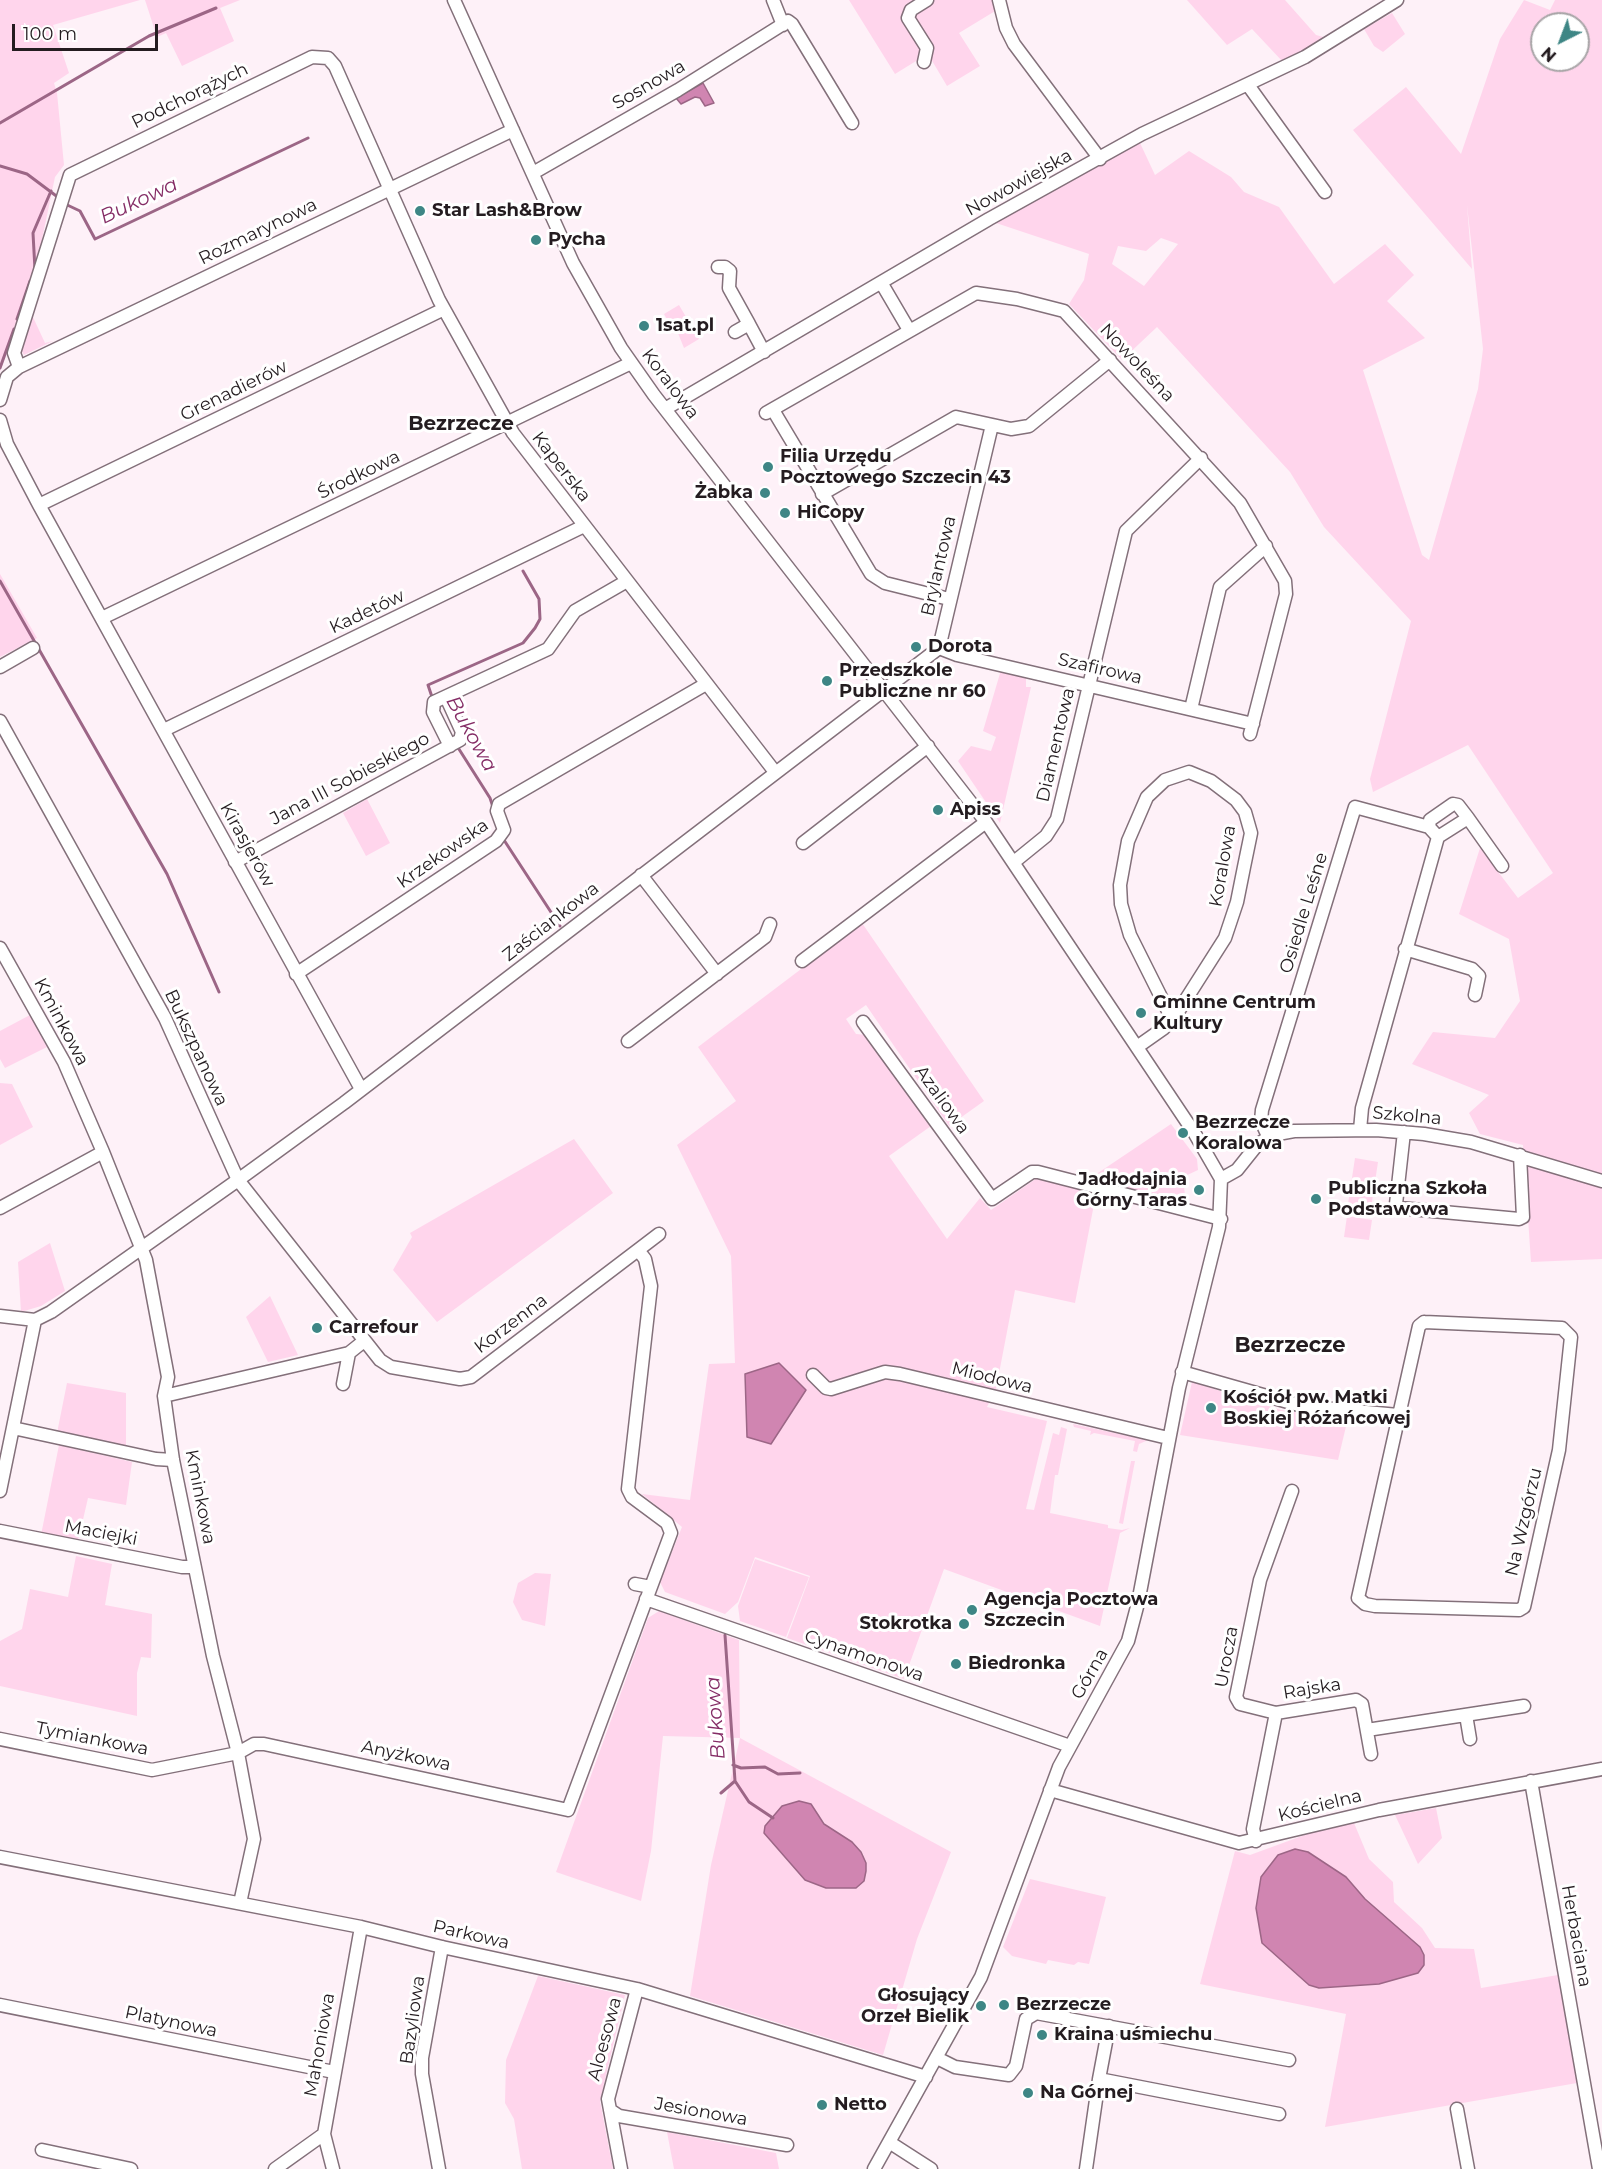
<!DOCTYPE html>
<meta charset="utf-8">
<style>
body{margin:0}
#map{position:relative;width:1602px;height:2169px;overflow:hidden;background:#fef1f8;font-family:Montserrat,sans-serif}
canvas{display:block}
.north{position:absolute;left:1530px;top:12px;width:60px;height:60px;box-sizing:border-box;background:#fff;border:2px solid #a7a4a6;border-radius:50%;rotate:222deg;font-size:16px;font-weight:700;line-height:24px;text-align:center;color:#241c20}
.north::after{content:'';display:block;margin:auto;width:21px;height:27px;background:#3e8685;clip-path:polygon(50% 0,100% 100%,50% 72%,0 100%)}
.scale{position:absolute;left:12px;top:24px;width:146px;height:27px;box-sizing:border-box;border:3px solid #241c20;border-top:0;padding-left:8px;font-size:18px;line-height:21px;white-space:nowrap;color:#241c20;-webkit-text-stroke:4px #fff;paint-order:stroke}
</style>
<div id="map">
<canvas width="1602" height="2169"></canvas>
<div class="north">N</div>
<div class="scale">100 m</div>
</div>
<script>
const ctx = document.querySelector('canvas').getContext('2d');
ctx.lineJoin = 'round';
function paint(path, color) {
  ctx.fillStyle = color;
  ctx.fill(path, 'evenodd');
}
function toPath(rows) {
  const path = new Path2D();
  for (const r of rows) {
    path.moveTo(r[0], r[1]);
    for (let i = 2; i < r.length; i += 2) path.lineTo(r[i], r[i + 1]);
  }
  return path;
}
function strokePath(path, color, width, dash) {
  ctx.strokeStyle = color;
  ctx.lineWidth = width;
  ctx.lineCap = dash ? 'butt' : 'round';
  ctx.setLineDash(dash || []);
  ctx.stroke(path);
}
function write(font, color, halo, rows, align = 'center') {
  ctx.font = font + ' Montserrat,sans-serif';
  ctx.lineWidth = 6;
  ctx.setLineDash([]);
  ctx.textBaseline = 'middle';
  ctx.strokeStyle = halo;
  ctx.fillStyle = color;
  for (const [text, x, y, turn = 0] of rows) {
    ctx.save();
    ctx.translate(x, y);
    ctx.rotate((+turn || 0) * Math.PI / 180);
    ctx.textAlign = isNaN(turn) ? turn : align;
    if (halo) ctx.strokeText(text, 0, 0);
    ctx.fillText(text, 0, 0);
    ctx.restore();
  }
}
paint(toPath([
 [0,0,140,0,53,25,69,73,54,83,57,93,64,165,55,177,36,268,0,372],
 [145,0,240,0,220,8,234,41,182,66,166,33,157,37],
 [849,0,1003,0,1005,5,959,33,980,66,947,86,931,59,921,58,895,74],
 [1187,0,1285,0,1316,35,1327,38,1283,62,1252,29,1227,45],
 [1524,0,1550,10,1555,0,1602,0,1602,1259,1531,1262,1523,1145,1480,1134,1469,1113,1489,1095,1412,1064,1433,1032,1495,1038,1520,1001,1509,939,1459,914,1480,848,1518,898,1553,873,1468,745,1373,792,1370,779,1411,621,1324,527,1290,472,1157,327,1122,360,1069,304,1084,280,1089,254,993,222,1140,143,1155,175,1189,151,1231,177,1244,192,1279,207,1334,284,1385,244,1414,275,1387,301,1425,338,1363,370,1422,555,1429,560,1478,389,1483,349,1467,205,1472,269,1353,130,1406,87,1461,154,1500,39],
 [1542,24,1578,24,1578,60,1542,60],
 [1161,238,1178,244,1144,286,1112,264,1118,246,1146,251],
 [1392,13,1405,34,1383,52,1374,46,1364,29],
 [36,298,32,315,45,343,53,341,24,355,21,350,23,343,21,342],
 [679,305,699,339,684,348,673,321,668,321,664,314],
 [0,574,37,638,0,657],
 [1001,670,1026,677,1026,687,1031,687,1000,823,958,761,971,746,991,751,996,737,983,731],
 [367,799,390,843,366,856,343,813],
 [862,923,984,1101,949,1126,866,1005,846,1019,856,1034,867,1035,931,1126,889,1156,947,1239,980,1198,991,1210,1037,1178,1096,1194,1075,1303,1015,1290,996,1389,987,1407,1047,1421,1026,1509,1034,1510,1053,1433,1059,1435,1061,1427,1067,1429,1058,1475,1055,1475,1050,1513,1108,1525,1108,1528,1122,1530,1130,1528,1120,1533,1100,1626,944,1569,904,1679,787,1638,810,1576,755,1557,738,1602,725,1614,665,1592,660,1582,682,1527,642,1494,690,1500,709,1364,735,1363,731,1256,677,1145,736,1101,698,1047],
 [30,1015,47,1047,5,1068,0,1059,0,1031],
 [0,1083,12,1084,33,1127,0,1145],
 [1171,1124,1197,1159,1198,1170,1183,1177,1186,1205,1089,1179],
 [574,1139,613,1193,437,1322,393,1270,412,1237,410,1233],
 [1355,1158,1378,1162,1371,1208,1348,1204],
 [1347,1216,1372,1220,1369,1240,1344,1237],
 [50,1243,65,1291,41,1306,21,1312,18,1262],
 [270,1296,298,1355,268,1362,246,1317],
 [1192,1382,1281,1410,1348,1418,1338,1460,1180,1435],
 [67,1383,126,1393,126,1451,57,1433],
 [1073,1424,1147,1440,1146,1441,1139,1444,1137,1452,1133,1451,1135,1441,1094,1433,1090,1435,1091,1431,1074,1427],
 [59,1445,132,1462,126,1505,88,1498,78,1541,41,1535],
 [1131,1461,1135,1461,1123,1524,1119,1523],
 [76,1556,112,1564,105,1605,152,1614,151,1658,141,1657,137,1673,137,1716,0,1686,0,1641,22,1629,30,1589,68,1597],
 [755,1559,809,1577,786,1637,740,1621,738,1606],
 [535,1573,551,1574,545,1626,522,1620,513,1602,518,1583],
 [659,1611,739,1640,740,1738,951,1852,917,1939,883,2055,690,1996,711,1865,740,1738,663,1736,651,1851,641,1901,556,1872,648,1618],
 [799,1801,821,1818,828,1828,856,1845,765,1826,782,1806],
 [1436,1808,1442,1838,1418,1864,1395,1815],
 [1354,1823,1369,1859,1393,1882,1394,1902,1422,1928,1435,1948,1474,1949,1481,1988,1558,1975,1577,2083,1325,2127,1346,2014,1200,1984,1235,1851,1250,1855,1313,1832],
 [1030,1879,1106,1897,1089,1964,1078,1962,1074,1965,1048,1960,1046,1964,1012,1956,1003,1947],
 [538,1976,625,1995,600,2101,613,2169,522,2169,514,2119,505,2103,506,2060],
 [667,2132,776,2153,779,2169,674,2169]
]), '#ffd5ec');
const water = toPath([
 [703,83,714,103,705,106,700,98,695,97,681,104,676,98,703,83],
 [779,1363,806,1390,771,1444,747,1437,745,1374,779,1363],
 [799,1801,811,1804,824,1824,852,1842,861,1852,866,1863,866,1871,864,1881,856,1888,826,1888,805,1880,764,1833,765,1826,782,1806,799,1801],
 [1295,1849,1308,1852,1346,1877,1365,1899,1420,1947,1424,1955,1424,1965,1418,1973,1379,1984,1319,1988,1309,1985,1262,1943,1256,1908,1261,1877,1278,1855,1295,1849]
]);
paint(water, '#d085b1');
strokePath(water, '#9c6686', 1.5);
strokePath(toPath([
 [0,123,149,36,216,8],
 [0,166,27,174,59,198],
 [63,203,80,211,95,239,308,138],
 [35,270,33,233,51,191],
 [17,319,30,281],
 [0,368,14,329],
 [0,581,167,874,219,992],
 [433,700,428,685,523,643,535,628,540,619,539,599,523,571],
 [457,746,490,798,493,807],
 [502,837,560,926],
 [733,1765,741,1768,765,1767,778,1774,800,1773],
 [735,1781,749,1802,773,1818],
 [721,1793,735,1781,725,1635]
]), '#9c6686', 3);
const minor = toPath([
 [454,0,573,263,621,348,654,395,986,822,1195,1134,1221,1179,1219,1227,1179,1388,1138,1603,1128,1641,1059,1767,981,1977,874,2169],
 [773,0,783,25],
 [999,0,1006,28,1014,44,1100,159],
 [924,62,927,48,908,18,911,10,927,0],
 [1248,85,1325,192],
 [533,173,678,90,788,21,792,24,852,123],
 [718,267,725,267,730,271,729,288,749,324],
 [882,284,909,330],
 [735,332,749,324,764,352],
 [19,367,14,353,70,175,312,57,328,58,335,66,439,300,513,433,775,772],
 [0,400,7,377,19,367,513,130],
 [665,409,989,219,1142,134,1305,57,1397,0],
 [773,410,871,574,885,583,949,599],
 [766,413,976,293,1017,299,1064,311,1240,503,1285,581,1286,594,1250,734],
 [0,420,7,444,39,505,361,1089],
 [822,494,956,417,1011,429,1029,426,1110,360],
 [39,505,444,309],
 [102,618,631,363],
 [939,648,957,655,1253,724],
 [0,667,33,648],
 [1191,709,1220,587,1266,546],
 [0,721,165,1018,238,1180,380,1360,391,1367,460,1379,471,1377,638,1250,645,1259,651,1286,628,1489,632,1497,667,1523,671,1533,568,1810,264,1744,254,1744,238,1753,213,1656,173,1460,164,1396,168,1377,146,1260,103,1152,64,1062,0,948],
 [164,730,584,526],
 [450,746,433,712,434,702,548,649,575,611,627,581],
 [1468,818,1502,866],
 [803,843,928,746],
 [235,862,460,740,462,732,446,697],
 [1014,862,1046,836,1057,819,1126,531,1201,458],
 [641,875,717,974],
 [1405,949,1472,969,1479,976,1475,995],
 [802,961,986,822],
 [296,974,496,841,504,830,497,811,499,804,706,684],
 [863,1022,992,1199,1032,1172,1038,1172,1221,1219],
 [628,1041,765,937,770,924],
 [1137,1047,1164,1028,1168,1024,1176,1015,1225,938,1237,902,1244,867,1251,833,1245,812,1236,800,1211,781,1189,772,1165,780,1147,797,1128,841,1120,885,1121,904,1130,935,1172,1019],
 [1360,1130,1362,1108,1438,837,1468,818,1458,805,1453,804,1430,820,1429,827,1438,837],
 [1404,1132,1396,1204,1400,1208,1519,1219,1523,1217,1520,1155],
 [1268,1136,1261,1121,1262,1110,1355,807,1429,827],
 [1221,1179,1237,1170,1257,1145,1272,1135,1294,1131,1376,1130,1424,1134,1471,1142,1602,1181],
 [0,1208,103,1152],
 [638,1250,659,1234],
 [0,1316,35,1320,51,1312,238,1180,344,1103,939,648,992,425],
 [1424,1322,1562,1328,1571,1337,1559,1450,1524,1607,1519,1610,1375,1606,1365,1604,1358,1598,1419,1326,1424,1322],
 [1182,1372,1302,1406,1398,1415],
 [813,1375,826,1388,831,1389,885,1372,900,1374,1168,1438],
 [343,1384,349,1353,364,1341],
 [164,1396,349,1353],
 [13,1428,156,1459,173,1460],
 [0,1491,35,1320],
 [0,1531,182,1567,195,1567],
 [635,1584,651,1587],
 [646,1599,1070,1746],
 [1276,1713,1356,1700,1362,1704,1371,1754],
 [1466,1715,1470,1739],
 [1367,1730,1524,1706],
 [0,1739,152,1770,238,1753,254,1839,240,1903],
 [1531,1781,1599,2169],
 [1050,1790,1239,1843,1379,1810,1602,1769],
 [1256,1841,1253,1829,1276,1713,1240,1704,1236,1697,1260,1580,1292,1491],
 [0,1857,361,1927,442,1947,637,1989,926,2077],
 [0,2005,334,2072],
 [1109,2026,1099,2079,1279,2114],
 [937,2058,955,2067,1009,2075,1016,2066,1026,2019,1036,2013,1289,2060],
 [1457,2109,1468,2169],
 [610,2110,619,2116,787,2145],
 [889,2142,931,2169],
 [42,2150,131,2169],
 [275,2169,324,2134],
 [333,2169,324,2134,361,1927],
 [439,2169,422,2074,422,2058,442,1947],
 [621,2169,608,2099,637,1989],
 [1086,2169,1099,2079]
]);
strokePath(minor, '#83707a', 15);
strokePath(minor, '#fff', 12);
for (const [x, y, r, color] of [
 [420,211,6,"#3e8685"],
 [536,240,6,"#3e8685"],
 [644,326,6,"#3e8685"],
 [768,467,6,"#3e8685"],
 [765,493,6,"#3e8685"],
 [785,513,6,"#3e8685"],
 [916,647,6,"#3e8685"],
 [827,681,6,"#3e8685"],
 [938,810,6,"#3e8685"],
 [1141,1013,6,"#3e8685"],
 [1183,1133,6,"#3e8685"],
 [1199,1190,6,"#3e8685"],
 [1316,1199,6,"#3e8685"],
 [317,1328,6,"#3e8685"],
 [1211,1408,6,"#3e8685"],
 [972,1610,6,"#3e8685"],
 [964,1624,6,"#3e8685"],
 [956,1664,6,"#3e8685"],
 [1004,2005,6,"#3e8685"],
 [981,2006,6,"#3e8685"],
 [1042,2035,6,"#3e8685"],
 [1028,2093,6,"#3e8685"],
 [822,2105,6,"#3e8685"]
]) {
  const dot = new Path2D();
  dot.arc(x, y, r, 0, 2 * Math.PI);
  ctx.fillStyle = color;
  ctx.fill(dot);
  strokePath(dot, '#fff', 2);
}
write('18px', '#241c20', '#fff', [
 ["Sosnowa",649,85,-30],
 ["Podchorążych",190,96,-26],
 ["Nowowiejska",1019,183,-29],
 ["Rozmarynowa",258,232,-26],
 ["Nowoleśna",1137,363,47],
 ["Koralowa",670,384,53],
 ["Grenadierów",234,391,-26],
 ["Kaperska",561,467,52],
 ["Środkowa",359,475,-26],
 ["Brylantowa",939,566,-77],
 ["Kadetów",367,612,-25],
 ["Szafirowa",1100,669,13],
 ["Diamentowa",1056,745,-77],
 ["Jana III Sobieskiego",350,779,-28],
 ["Kirasjerów",247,845,61],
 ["Krzekowska",443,854,-35],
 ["Koralowa",1223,866,-80],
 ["Osiedle Leśne",1304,913,-73],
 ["Zaściankowa",551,922,-38],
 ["Kminkowa",61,1022,62],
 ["Bukszpanowa",196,1048,65],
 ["Azaliowa",942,1100,54],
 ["Szkolna",1407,1116,5],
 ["Korzenna",511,1324,-37],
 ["Miodowa",992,1378,14],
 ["Kminkowa",200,1497,79],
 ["Na Wzgórzu",1524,1522,-77],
 ["Maciejki",101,1533,11],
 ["Cynamonowa",864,1656,19],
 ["Urocza",1227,1657,-80],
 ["Górna",1090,1674,-60],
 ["Rajska",1312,1689,-9],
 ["Tymiankowa",92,1739,11],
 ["Anyżkowa",406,1756,12],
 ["Kościelna",1320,1806,-14],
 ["Parkowa",471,1935,13],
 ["Herbaciana",1576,1936,80],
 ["Bazyliowa",413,2020,-82],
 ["Platynowa",171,2022,12],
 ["Aloesowa",605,2039,-75],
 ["Mahoniowa",320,2045,-80],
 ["Jesionowa",701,2112,10]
]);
write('bold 18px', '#241c20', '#fff', [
 ["Star Lash&Brow",432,211],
 ["Pycha",548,240],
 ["1sat.pl",656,326],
 ["Filia Urzędu",780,457],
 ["Pocztowego Szczecin 43",780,478],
 ["Żabka",753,493,"right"],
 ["HiCopy",797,513],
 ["Dorota",928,647],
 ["Przedszkole",839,671],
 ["Publiczne nr 60",839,692],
 ["Apiss",950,810],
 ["Gminne Centrum",1153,1003],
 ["Kultury",1153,1024],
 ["Bezrzecze",1195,1123],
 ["Koralowa",1195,1144],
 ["Jadłodajnia",1187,1180,"right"],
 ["Górny Taras",1187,1201,"right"],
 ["Publiczna Szkoła",1328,1189],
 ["Podstawowa",1328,1210],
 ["Carrefour",329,1328],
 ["Kościół pw. Matki",1223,1398],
 ["Boskiej Różańcowej",1223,1419],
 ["Agencja Pocztowa",984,1600],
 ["Szczecin",984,1621],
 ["Stokrotka",952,1624,"right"],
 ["Biedronka",968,1664],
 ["Głosujący",969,1996,"right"],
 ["Orzeł Bielik",969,2017,"right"],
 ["Bezrzecze",1016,2005],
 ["Kraina uśmiechu",1054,2035],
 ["Na Górnej",1040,2093],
 ["Netto",834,2105]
], 'left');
write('italic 20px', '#852d66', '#fff', [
 ["Bukowa",139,201,-25],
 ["Bukowa",471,734,61],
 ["Bukowa",716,1718,-94]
]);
write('bold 20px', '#241c20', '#fff', [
 ["Bezrzecze",461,424]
]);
write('bold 21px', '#241c20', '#fff', [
 ["Bezrzecze",1290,1346]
]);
</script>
